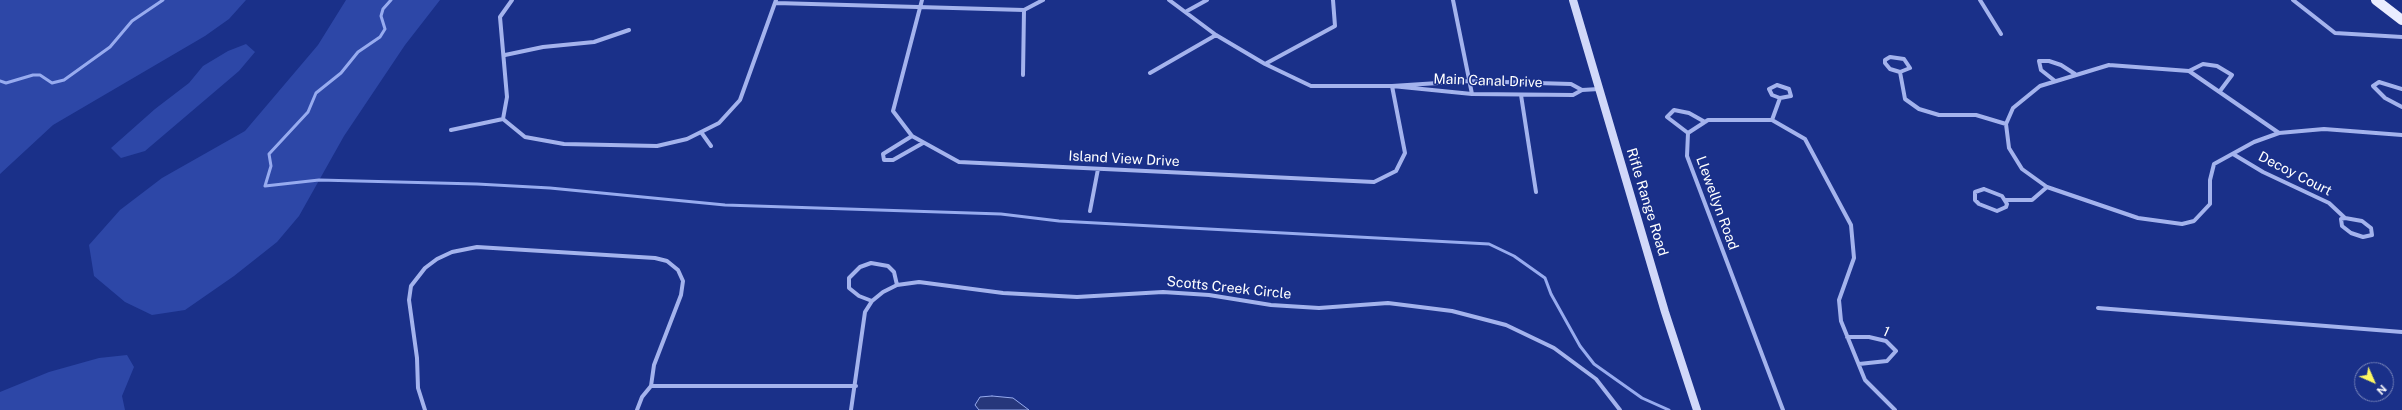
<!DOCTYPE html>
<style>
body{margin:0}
#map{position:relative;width:2402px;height:410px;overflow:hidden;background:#1a3089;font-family:"Public Sans",sans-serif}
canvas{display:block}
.north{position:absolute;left:2354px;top:362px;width:40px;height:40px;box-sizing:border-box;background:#1a3089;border:1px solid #7683b8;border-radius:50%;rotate:135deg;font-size:11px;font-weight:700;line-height:16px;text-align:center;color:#fff}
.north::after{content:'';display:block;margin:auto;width:14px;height:18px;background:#fef761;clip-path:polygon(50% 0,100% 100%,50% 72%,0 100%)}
</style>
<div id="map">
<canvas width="2402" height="410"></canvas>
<div class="north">N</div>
</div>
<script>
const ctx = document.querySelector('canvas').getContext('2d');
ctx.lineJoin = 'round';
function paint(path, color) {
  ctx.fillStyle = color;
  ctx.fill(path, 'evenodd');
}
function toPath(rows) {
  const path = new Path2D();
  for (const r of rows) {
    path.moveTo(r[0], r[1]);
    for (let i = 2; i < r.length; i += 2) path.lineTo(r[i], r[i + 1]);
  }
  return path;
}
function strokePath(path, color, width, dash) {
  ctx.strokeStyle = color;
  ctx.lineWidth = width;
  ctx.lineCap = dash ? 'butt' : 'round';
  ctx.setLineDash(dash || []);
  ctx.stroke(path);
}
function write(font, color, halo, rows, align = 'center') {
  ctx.font = font + ' "Public Sans",sans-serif';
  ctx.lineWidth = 3;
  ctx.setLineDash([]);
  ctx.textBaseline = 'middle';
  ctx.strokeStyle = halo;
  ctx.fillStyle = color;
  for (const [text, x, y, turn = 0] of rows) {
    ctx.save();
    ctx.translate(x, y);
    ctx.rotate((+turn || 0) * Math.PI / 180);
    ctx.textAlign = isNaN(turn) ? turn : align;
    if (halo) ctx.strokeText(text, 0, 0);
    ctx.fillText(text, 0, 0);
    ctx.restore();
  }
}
paint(toPath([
 [0,0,246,0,229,19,205,36,53,125,0,174],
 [346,0,440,0,405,45,344,136,299,216,277,242,234,276,185,310,152,315,125,302,94,276,89,245,120,210,162,178,245,131,318,45],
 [246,44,255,52,239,71,145,151,121,158,111,148,155,109,189,83,203,66,228,51],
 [127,355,134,367,122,396,125,410,0,410,0,392,49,372,99,358]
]), '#2d47a7');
const water = toPath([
 [992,396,1013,398,1029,410,979,410,975,405,980,397,992,396]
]);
paint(water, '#27377b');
strokePath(water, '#97abef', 1);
strokePath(toPath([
 [391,0,383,9,381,16,385,29,380,37,358,52,341,73,316,93,308,112,269,154,271,166,265,186,319,180,477,184,550,188,725,205,1001,214,1059,221,1489,244,1514,256,1545,278,1551,294,1580,346,1594,364,1642,398,1669,410],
 [0,81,6,83,33,75,40,75,52,83,64,80,110,47,132,21,163,0]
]), '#97abef', 3);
strokePath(toPath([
 [922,0,893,111,912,136,959,162,1374,182,1396,171,1405,153,1392,86,1311,86,1265,64,1216,35,1169,0],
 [1453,0,1472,94],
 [1980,0,2001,34],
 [2293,0,2335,33,2402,37],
 [776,3,1024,10,1043,0],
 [1187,11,1207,0],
 [505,55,543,47,594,42,629,30],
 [1890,57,1904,59,1910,68,1900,72,1890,69,1885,63,1885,60,1890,57],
 [1265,64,1335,26,1333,0],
 [2109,65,2189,71,2279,133,2254,142,2214,164,2210,180,2210,204,2194,221,2182,224,2138,218,2047,187,2022,169,2009,148,2006,124,2013,108,2040,86,2109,65],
 [2189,71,2203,64,2217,66,2232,75,2220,91],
 [1900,72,1905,99,1919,109,1939,115,1976,115,2006,124],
 [1150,73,1216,35],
 [1023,75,1024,10],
 [1469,81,1571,84,1582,90,1573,95,1472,94,1392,86,1469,81],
 [2055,81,2041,70,2039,61,2049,61,2061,65,2075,74],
 [1777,85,1789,89,1791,96,1780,98,1772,95,1769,89,1777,85],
 [2402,89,2379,82,2373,86,2385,98,2402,107],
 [1582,90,1599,89],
 [1521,95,1536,192],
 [503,119,525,137,564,144,657,146,687,139,719,123,740,100,776,0],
 [503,119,507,97,500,17,512,0],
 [1772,120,1780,98],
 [451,130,503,119],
 [701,132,711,146],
 [1688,133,1667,117,1674,110,1689,113,1705,122],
 [2279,133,2324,129,2402,135],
 [912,136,883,154,884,160,893,160,923,143],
 [2233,154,2263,172,2329,203,2345,218],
 [1984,189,2002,196,2007,204,2006,207,1997,211,1979,204,1975,200,1975,192,1984,189],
 [2006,200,2032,200,2047,187],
 [1090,211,1098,169],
 [2345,218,2362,221,2371,228,2372,235,2363,237,2351,233,2342,226,2341,219,2345,218],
 [872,301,859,296,849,288,849,278,860,267,871,263,888,266,894,272,897,285],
 [2098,308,2402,332],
 [1847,337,1869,337,1886,341,1896,351,1887,361,1859,364],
 [651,386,856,386],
 [425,410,418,388,417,358,409,300,411,286,425,268,437,259,452,252,477,247,655,258,667,261,678,270,683,281,681,295,654,365,651,386,642,397,637,410],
 [851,410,865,312,872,301,883,292,897,285,919,282,1003,293,1077,297,1163,292,1209,295,1271,305,1319,308,1388,303,1452,311,1506,325,1554,348,1596,379,1620,410],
 [1783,410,1687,156,1688,133,1708,120,1772,120,1805,139,1851,225,1854,258,1839,300,1841,321,1865,380,1895,410]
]), '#a4b3ed', 4);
strokePath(toPath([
 [1573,0,1665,312,1697,410]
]), '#d1d8f9', 8);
strokePath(toPath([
 [2376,0,2402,20]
]), '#eaedff', 10);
write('14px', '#fff', '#1a3089', [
 ["Main Canal Drive",1488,81,2],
 ["Island View Drive",1124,159,3],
 ["Decoy Court",2295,174,27],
 ["Rifle Range Road",1647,202,73],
 ["Llewellyn Road",1717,203,70],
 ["Scotts Creek Circle",1229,288,6],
 ["1",1886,332,24]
]);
</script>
